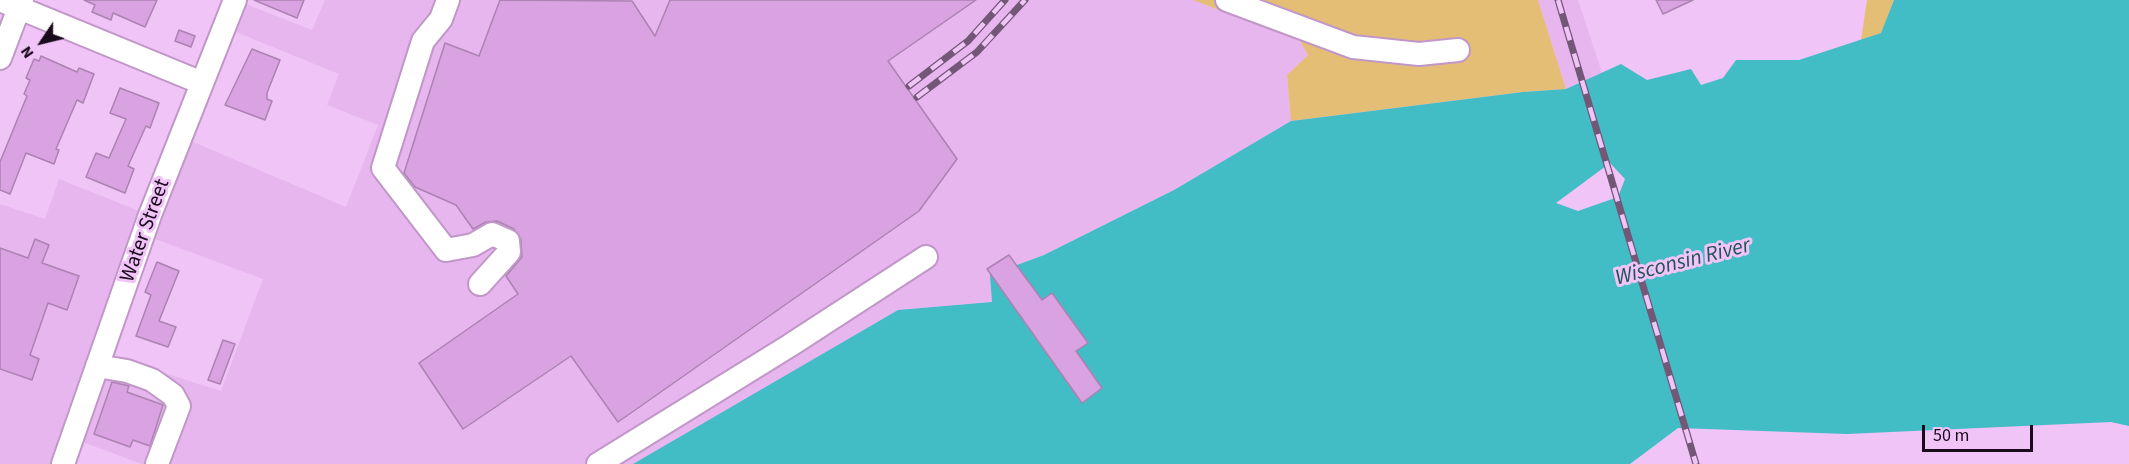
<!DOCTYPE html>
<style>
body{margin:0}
#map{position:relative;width:2129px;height:464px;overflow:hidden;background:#f0c4f7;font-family:"Source Sans 3",sans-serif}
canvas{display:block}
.north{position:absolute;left:12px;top:12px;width:60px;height:60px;-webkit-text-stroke:4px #f0c4f7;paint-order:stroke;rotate:235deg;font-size:16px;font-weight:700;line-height:24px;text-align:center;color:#190a1c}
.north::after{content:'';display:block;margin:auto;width:21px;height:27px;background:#190a1c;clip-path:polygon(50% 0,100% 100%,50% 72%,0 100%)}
.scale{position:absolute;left:1922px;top:425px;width:111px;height:27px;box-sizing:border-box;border:3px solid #190a1c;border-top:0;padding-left:8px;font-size:18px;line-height:21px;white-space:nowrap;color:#190a1c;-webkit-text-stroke:4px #f0c4f7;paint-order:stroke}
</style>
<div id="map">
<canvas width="2129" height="464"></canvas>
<div class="north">N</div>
<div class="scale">50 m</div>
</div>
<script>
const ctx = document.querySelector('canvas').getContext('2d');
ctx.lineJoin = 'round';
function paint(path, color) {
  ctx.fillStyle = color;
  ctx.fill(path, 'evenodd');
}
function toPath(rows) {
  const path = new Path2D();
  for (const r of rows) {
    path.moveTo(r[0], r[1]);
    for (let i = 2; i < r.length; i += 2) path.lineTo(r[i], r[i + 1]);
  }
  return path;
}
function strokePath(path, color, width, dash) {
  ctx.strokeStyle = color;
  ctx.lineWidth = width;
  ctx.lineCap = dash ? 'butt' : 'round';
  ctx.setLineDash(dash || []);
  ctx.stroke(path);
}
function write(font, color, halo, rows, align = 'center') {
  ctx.font = font + ' "Source Sans 3",sans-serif';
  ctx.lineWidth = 6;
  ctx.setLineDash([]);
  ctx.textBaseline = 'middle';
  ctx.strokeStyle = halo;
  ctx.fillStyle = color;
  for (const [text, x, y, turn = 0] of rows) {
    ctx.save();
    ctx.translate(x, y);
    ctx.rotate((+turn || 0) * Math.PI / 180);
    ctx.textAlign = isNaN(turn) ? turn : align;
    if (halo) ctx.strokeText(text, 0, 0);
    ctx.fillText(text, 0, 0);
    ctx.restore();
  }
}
paint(toPath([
 [325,0,1194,0,1300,41,1308,55,1287,75,1291,121,1174,190,1044,255,990,275,992,302,898,310,633,464,142,464,80,441,111,356,221,391,263,279,155,239,191,141,346,207,378,125,327,105,339,74,236,32,246,4,312,30],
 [1538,0,1578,0,1602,73,1566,89],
 [59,179,142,212,50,464,0,464,0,204,45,219]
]), '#e7b6ef');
paint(toPath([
 [1193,0,1538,0,1566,89,1523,92,1291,121,1287,75,1308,55,1300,41],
 [1867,0,1894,0,1882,33,1861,40]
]), '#e5be76');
paint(toPath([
 [1894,0,2129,0,2129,426,2111,422,1847,434,1678,428,1630,464,633,464,898,310,992,302,990,275,1044,255,1174,190,1291,121,1523,92,1566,89,1621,64,1647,80,1691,69,1701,85,1723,78,1736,60,1799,60,1881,33],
 [1610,163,1625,179,1618,197,1578,211,1556,203]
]), '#42bcc5');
const building = toPath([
 [84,0,157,0,145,27,113,13,111,20,92,12,95,5,84,0],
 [254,0,304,0,297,18,254,0],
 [500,0,632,1,655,36,670,0,976,0,888,61,957,159,919,211,618,422,571,356,463,429,419,363,518,294,506,276,522,257,521,240,514,229,497,221,486,222,473,229,456,205,415,187,404,173,445,43,479,56,500,0],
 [1656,0,1693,0,1663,14,1656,0],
 [179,30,195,36,191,47,175,41,179,30],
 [252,49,280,60,267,93,267,99,272,101,265,120,225,105,252,49],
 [41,56,77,72,79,68,94,74,83,103,77,100,56,149,59,150,54,164,26,153,10,194,0,190,0,162,27,96,24,94,30,80,26,78,34,59,39,61,41,56],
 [120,88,159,103,150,128,146,126,128,166,134,169,125,193,86,177,96,153,109,158,126,119,110,113,120,88],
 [35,239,49,245,42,263,79,276,67,310,48,303,30,355,39,359,32,380,0,369,0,248,28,258,35,239],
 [1009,255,1042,300,1052,293,1088,343,1076,351,1102,388,1082,403,987,269,1009,255],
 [157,262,179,271,159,321,176,327,168,347,136,336,151,295,145,292,157,262],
 [223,340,235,344,220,384,208,380,223,340],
 [112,382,129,386,127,392,163,405,150,446,133,440,130,447,94,434,112,382]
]);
paint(building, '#d9a2e1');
strokePath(building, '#ac82b2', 1.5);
const minor = toPath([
 [0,0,202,83],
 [448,0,441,19,423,41,383,168,446,250,473,245,492,234,508,241,509,252,480,284],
 [1227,0,1353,47,1419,54,1458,50],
 [0,58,22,0],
 [97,366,127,371,152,380,173,395,179,406,157,464],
 [63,464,150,215,235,0],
 [598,464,789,346,926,257]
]);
strokePath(minor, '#c197c8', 26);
strokePath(minor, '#fff', 22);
const rail = toPath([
 [1558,0,1696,464],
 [909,86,968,41,1005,0],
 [917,97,977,52,1025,0]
]);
strokePath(rail, '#725777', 7);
strokePath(rail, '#f0c4f7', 4.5, [14]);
write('21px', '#190a1c', '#f0c4f7', [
 ["Water Street",146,231,-70]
]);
write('italic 22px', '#215458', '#f0c4f7', [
 ["Wisconsin River",1683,263,-14]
]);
</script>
